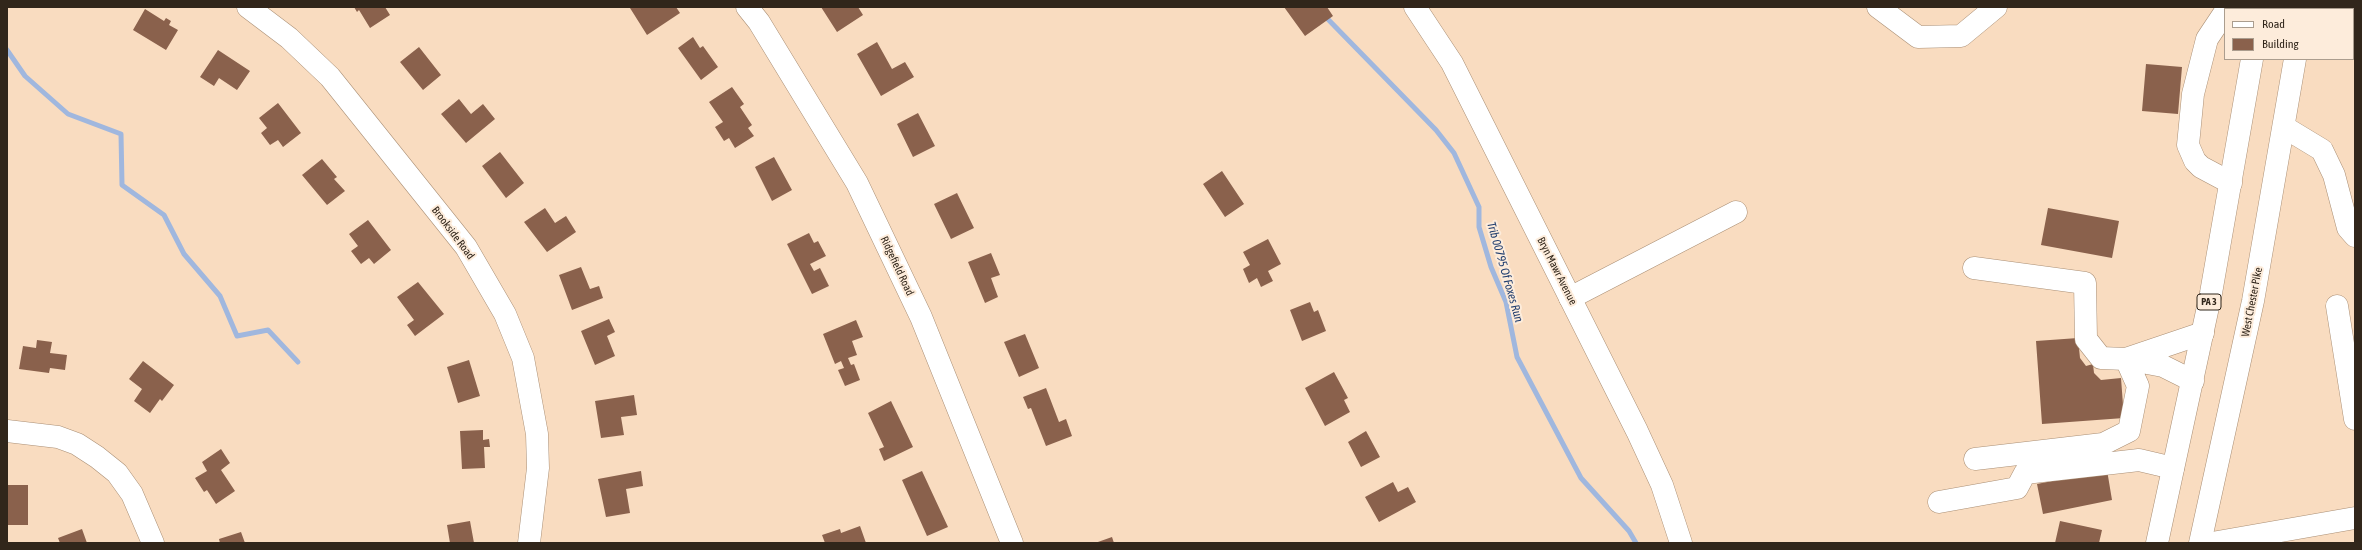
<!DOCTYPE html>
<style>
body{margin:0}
#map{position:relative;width:2362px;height:550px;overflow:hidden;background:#f9dcc0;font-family:"Asap Condensed",sans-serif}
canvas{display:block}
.frame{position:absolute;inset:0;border:8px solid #31261b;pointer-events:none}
.legend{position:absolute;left:2224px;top:8px;width:130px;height:52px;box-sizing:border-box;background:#fdecdb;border:1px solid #ab9d8e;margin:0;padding:5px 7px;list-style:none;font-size:12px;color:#31261b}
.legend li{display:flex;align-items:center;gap:8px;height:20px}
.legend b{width:20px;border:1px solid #ab9d8e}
</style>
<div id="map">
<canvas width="2362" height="550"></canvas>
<div class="frame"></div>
<ul class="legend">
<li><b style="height:5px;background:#fff"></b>Road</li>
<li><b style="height:11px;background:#8a614c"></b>Building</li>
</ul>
</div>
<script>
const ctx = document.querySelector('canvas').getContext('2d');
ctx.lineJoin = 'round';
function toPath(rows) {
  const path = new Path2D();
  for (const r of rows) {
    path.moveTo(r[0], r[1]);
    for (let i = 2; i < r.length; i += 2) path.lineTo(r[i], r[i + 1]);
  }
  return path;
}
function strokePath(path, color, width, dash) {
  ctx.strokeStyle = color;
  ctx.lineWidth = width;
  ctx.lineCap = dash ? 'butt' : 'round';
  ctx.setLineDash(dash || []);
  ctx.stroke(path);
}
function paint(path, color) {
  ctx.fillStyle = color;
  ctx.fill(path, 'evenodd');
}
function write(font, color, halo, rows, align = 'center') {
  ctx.font = font + ' "Asap Condensed",sans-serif';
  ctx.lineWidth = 4;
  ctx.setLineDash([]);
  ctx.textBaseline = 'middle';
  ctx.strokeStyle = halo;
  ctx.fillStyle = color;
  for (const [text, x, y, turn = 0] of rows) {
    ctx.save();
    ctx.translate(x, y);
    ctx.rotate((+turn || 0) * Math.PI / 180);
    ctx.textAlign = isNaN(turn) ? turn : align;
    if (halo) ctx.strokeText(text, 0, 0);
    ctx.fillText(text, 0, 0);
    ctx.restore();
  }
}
strokePath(toPath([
 [1316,7,1436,130,1454,153,1479,207,1479,227,1491,267,1506,302,1517,357,1581,478,1629,531,1636,543],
 [7,50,25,76,68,114,121,134,122,185,164,215,184,254,220,296,237,336,268,330,298,362]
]), '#a0b7de', 5);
paint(toPath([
 [354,7,385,7,390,15,370,28,359,10,357,12],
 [632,7,676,7,680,13,647,35,630,8],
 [821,7,858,7,863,15,837,32],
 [1284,7,1327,7,1333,16,1305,36],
 [145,9,164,21,166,18,171,21,169,25,178,30,166,50,133,30],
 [693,37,700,48,703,46,718,67,701,80,678,48],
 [877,42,892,69,905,62,914,77,881,96,857,54],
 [419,47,441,75,423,90,400,62],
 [218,50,250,71,237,90,219,78,214,86,200,77],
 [2146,64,2182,67,2178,114,2142,111],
 [732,87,744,104,740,107,752,125,748,128,754,136,735,148,729,138,724,141,715,127,723,122,709,102],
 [459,99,471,114,483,104,495,119,466,143,441,114],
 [278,103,301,133,283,147,278,140,270,145,261,133,267,128,259,118],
 [918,113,935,146,913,157,897,124],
 [500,152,524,183,506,198,482,166],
 [774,157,792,190,772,201,755,167],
 [322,159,337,177,334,179,345,191,327,205,302,175],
 [1222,171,1244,204,1225,217,1203,184],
 [957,193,974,228,951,239,934,204],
 [545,208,555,223,566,216,576,232,547,252,524,222],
 [2048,208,2119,221,2112,258,2041,245],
 [368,220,391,250,374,264,369,258,361,264,351,251,358,246,349,234],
 [809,233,814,243,818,241,826,256,810,264,814,271,820,268,829,286,812,294,787,244],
 [1268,239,1281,264,1268,271,1273,281,1261,287,1257,278,1249,283,1243,269,1250,265,1243,252],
 [991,253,1000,275,991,278,998,297,985,303,968,262],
 [581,267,590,289,599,286,603,298,572,310,559,275],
 [418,282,444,314,415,336,407,325,414,320,397,297],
 [1310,302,1314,312,1318,310,1326,331,1302,341,1290,310],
 [609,319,615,332,607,336,615,356,595,365,581,331],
 [856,320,863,337,852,341,857,355,848,358,851,365,854,364,860,380,845,386,838,370,844,368,841,361,835,364,823,334],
 [1025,334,1039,368,1019,377,1004,342],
 [2078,338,2080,358,2086,366,2093,364,2094,373,2101,380,2121,378,2124,418,2042,424,2036,341],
 [37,340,52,342,50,353,67,355,65,370,50,368,49,373,19,369,23,346,36,348],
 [469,360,480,396,458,403,447,367],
 [143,361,174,385,162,401,160,399,150,413,134,401,142,389,129,379],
 [1334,372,1348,398,1344,400,1350,412,1325,426,1305,388],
 [1046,388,1059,422,1066,419,1072,436,1046,446,1031,408,1028,409,1023,397],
 [634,395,637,415,621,417,624,435,601,438,595,401],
 [891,401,913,447,884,461,879,449,884,447,868,413],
 [483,430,483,440,489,439,490,447,484,447,485,468,462,469,460,431],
 [1366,431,1380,457,1361,467,1348,442],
 [221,449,230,463,221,470,235,491,216,504,207,490,204,492,195,478,207,471,202,462],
 [2107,470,2112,500,2043,514,2037,484],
 [641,471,643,486,626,489,630,513,606,517,598,479],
 [922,471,948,527,927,536,902,480],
 [1393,482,1398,492,1408,487,1416,502,1379,522,1365,497],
 [7,485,28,485,28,525,7,525],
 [470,521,474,543,450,543,447,525],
 [2060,521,2102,530,2099,543,2055,543],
 [860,526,866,543,825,543,822,535,840,529,841,533],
 [82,529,87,543,60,543,58,538],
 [241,532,245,543,220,543,219,539],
 [1112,537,1114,543,1095,543]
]), '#8a614c');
const minor = toPath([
 [248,7,289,38,330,77,466,247,505,314,523,358,537,434,538,468,529,543],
 [747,7,759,22,857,183,921,317,1012,543],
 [1878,7,1918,37,1961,36,1996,7],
 [2225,12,2207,39,2193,94,2188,145,2195,161,2201,167,2231,183],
 [2284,127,2322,150,2334,175,2348,228,2355,236],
 [1974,268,2085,283,2086,339,2101,358,2126,359,2163,366,2193,381],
 [1570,298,1736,212],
 [2337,306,2355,419],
 [2126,359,2203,333],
 [7,431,58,437,77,444,97,457,117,473,132,494,153,543],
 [1975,459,2103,444,2129,431,2138,386,2126,359],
 [1939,502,2017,488,2025,473,2139,460,2173,468],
 [2212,543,2355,518]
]);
const major = toPath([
 [1415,7,1452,63,1637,431,1662,485,1681,543]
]);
const highway = toPath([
 [2260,9,2260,7],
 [2303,9,2304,7],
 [2157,543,2211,293,2252,59],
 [2200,543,2253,301,2295,59]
]);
strokePath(minor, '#aa8f75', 23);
strokePath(major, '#aa8f75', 23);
strokePath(highway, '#aa8f75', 23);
strokePath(minor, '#fff', 22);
strokePath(major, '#fff', 22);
strokePath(highway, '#fff', 22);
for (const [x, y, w] of [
 [2209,302,24]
]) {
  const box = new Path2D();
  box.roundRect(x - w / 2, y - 8, w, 16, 3);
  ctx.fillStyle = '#fdecdb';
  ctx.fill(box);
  strokePath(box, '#31261b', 1);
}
write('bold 10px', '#31261b', null, [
 ["PA 3",2209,302]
]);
write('11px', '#31261b', '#fdecdb', [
 ["Brookside Road",453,233,53],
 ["Ridgefield Road",897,266,65],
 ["Bryn Mawr Avenue",1557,271,63],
 ["West Chester Pike",2252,302,-79]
]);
write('italic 12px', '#213e6f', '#fdecdb', [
 ["Trib 00795 Of Foxes Run",1505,272,74]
]);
</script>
